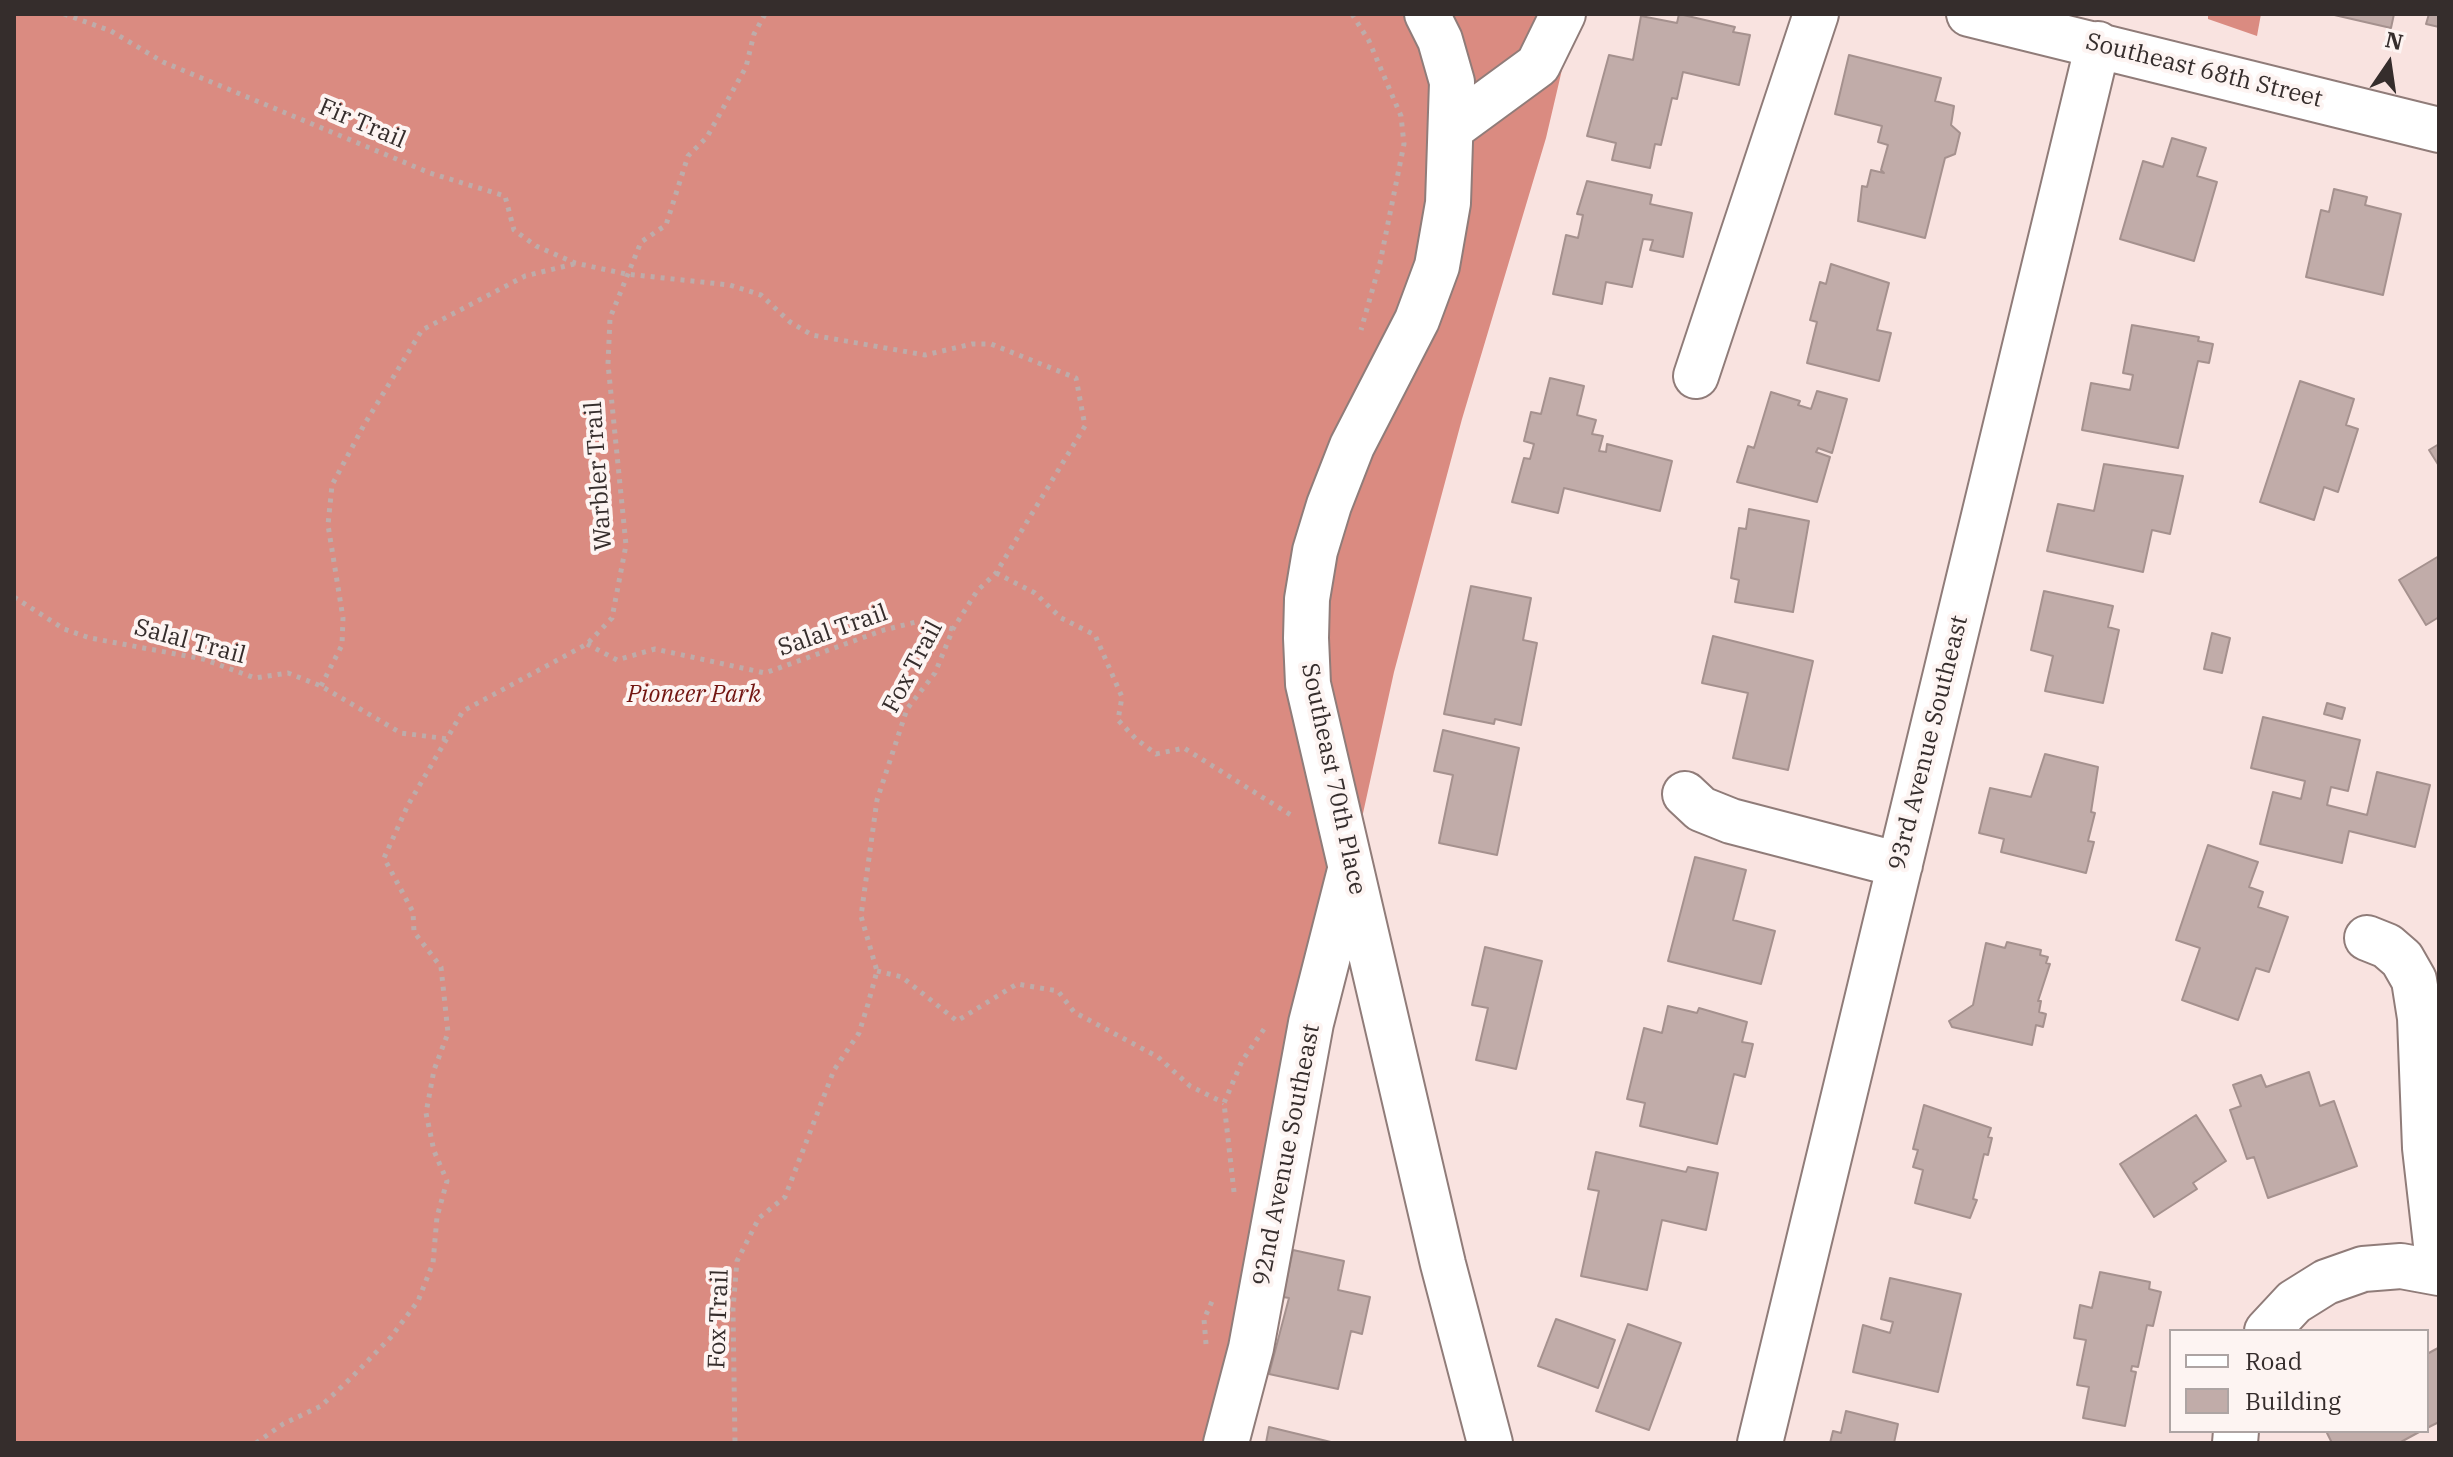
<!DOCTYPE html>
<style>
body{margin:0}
#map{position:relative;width:2453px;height:1457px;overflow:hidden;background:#f9e3e0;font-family:"IBM Plex Serif",serif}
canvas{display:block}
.frame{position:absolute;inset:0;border:16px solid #352d2c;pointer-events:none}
.legend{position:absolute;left:2169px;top:1329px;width:260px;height:104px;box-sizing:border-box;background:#fdf4f2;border:2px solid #ada4a3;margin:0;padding:10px 14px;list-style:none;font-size:24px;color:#352d2c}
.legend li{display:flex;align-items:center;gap:16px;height:40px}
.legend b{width:40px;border:2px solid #ada4a3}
.north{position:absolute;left:2349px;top:24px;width:80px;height:80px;-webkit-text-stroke:6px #fdf4f2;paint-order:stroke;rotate:13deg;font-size:22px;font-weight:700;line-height:32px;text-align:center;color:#352d2c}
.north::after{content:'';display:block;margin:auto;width:28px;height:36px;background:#352d2c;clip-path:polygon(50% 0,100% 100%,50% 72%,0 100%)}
</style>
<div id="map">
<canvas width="2453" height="1457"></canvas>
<div class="frame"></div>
<ul class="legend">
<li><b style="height:10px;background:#fff"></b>Road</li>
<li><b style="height:22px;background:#c1aca9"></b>Building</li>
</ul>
<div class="north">N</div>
</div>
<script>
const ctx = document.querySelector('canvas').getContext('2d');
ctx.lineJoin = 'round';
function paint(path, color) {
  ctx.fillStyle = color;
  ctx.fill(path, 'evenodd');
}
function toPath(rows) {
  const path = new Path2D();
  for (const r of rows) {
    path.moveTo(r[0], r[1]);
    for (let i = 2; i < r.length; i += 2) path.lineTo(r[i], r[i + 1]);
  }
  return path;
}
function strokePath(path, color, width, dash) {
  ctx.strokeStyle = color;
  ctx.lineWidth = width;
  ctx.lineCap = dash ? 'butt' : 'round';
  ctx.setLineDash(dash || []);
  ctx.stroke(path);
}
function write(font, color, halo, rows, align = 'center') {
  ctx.font = font + ' "IBM Plex Serif",serif';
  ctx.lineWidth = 8;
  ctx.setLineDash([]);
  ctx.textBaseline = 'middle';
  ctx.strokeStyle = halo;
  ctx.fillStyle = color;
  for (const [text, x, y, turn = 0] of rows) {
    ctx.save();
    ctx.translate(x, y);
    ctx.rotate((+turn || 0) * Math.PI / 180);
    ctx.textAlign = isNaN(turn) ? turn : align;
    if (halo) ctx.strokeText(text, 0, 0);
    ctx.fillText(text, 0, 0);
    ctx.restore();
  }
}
paint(toPath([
 [14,14,1575,14,1546,138,1462,419,1394,672,1351,868,1210,1443,14,1443],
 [2208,14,2261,14,2257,36,2208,19]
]), '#da8b81');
const building = toPath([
 [1679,14,1735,27,1733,32,1750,35,1739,85,1683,72,1677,99,1672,98,1661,145,1655,144,1650,168,1612,160,1616,143,1587,136,1609,55,1633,60,1641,16,1677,23,1679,14],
 [2330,14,2394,14,2391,28,2330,14],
 [2429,14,2439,14,2439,27,2426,24,2429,14],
 [1849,55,1941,78,1935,101,1954,106,1951,125,1960,133,1955,154,1945,158,1925,238,1858,221,1862,186,1867,187,1871,170,1884,173,1881,170,1888,145,1878,142,1882,126,1835,114,1849,55],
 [2172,138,2206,148,2197,176,2217,182,2194,261,2120,239,2143,161,2163,167,2172,138],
 [1587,181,1652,195,1650,204,1692,213,1683,257,1650,250,1653,240,1643,239,1632,287,1606,282,1602,304,1553,294,1566,235,1578,238,1583,215,1577,214,1587,181],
 [2334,189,2367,197,2365,205,2401,214,2383,295,2306,277,2321,210,2329,212,2334,189],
 [1831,264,1889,283,1877,330,1891,333,1879,381,1807,363,1817,322,1810,320,1820,282,1826,284,1831,264],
 [2132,325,2199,337,2198,341,2213,344,2209,363,2198,361,2178,448,2082,430,2091,383,2130,390,2133,375,2123,373,2132,325],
 [1550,378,1584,386,1577,415,1596,420,1592,434,1603,436,1599,451,1606,452,1607,444,1672,461,1660,511,1564,488,1558,513,1512,502,1524,458,1530,459,1534,444,1524,441,1531,412,1541,414,1550,378],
 [2300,381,2354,399,2346,425,2358,429,2338,492,2324,487,2314,520,2260,502,2300,381],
 [1817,391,1847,399,1832,453,1818,448,1816,452,1830,457,1817,502,1737,482,1748,446,1754,448,1771,392,1800,401,1798,405,1811,409,1817,391],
 [2439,444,2439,466,2429,450,2439,444],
 [2104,464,2183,476,2170,534,2152,530,2143,572,2047,551,2058,504,2094,511,2104,464],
 [1749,509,1809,521,1793,612,1735,602,1739,580,1731,578,1739,528,1746,529,1749,509],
 [2439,556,2439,617,2426,625,2399,580,2439,556],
 [1471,586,1531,598,1523,640,1537,643,1521,725,1495,719,1494,724,1444,714,1471,586],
 [2044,591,2113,606,2108,627,2119,630,2103,703,2045,691,2053,656,2031,650,2044,591],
 [2212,633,2230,638,2222,673,2204,669,2212,633],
 [1713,636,1813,661,1788,770,1733,758,1748,693,1702,683,1713,636],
 [2327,703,2345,708,2342,719,2324,714,2327,703],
 [2263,717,2360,740,2348,791,2331,787,2327,805,2367,815,2377,772,2430,785,2415,847,2349,831,2342,863,2260,844,2273,792,2301,799,2305,781,2251,768,2263,717],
 [1443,730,1519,748,1497,855,1439,843,1453,775,1434,771,1443,730],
 [2045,754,2098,767,2091,812,2095,813,2088,841,2094,842,2086,873,2001,852,2004,839,1979,833,1990,788,2031,797,2045,754],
 [2208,845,2258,862,2249,887,2263,892,2258,907,2288,917,2269,972,2256,968,2238,1020,2182,1000,2200,948,2176,940,2208,845],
 [1695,857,1746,870,1733,920,1775,931,1761,984,1668,961,1695,857],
 [2007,942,2041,950,2040,955,2048,957,2046,963,2050,964,2038,1001,2041,1001,2039,1012,2046,1014,2043,1027,2036,1025,2032,1045,1952,1027,1949,1021,1973,1005,1986,943,2005,948,2007,942],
 [1485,947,1542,961,1516,1069,1476,1060,1488,1008,1472,1005,1485,947],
 [1668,1006,1697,1013,1699,1008,1747,1022,1742,1042,1753,1044,1745,1077,1734,1074,1717,1144,1640,1126,1645,1103,1627,1099,1644,1028,1662,1033,1668,1006],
 [2309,1072,2320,1106,2334,1101,2357,1166,2268,1198,2254,1157,2247,1159,2230,1110,2241,1106,2233,1085,2261,1075,2266,1087,2309,1072],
 [1924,1105,1991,1128,1988,1137,1992,1138,1988,1155,1984,1154,1973,1199,1977,1200,1970,1218,1915,1203,1923,1170,1913,1167,1918,1150,1913,1149,1924,1105],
 [2196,1115,2226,1161,2193,1183,2197,1189,2154,1217,2120,1164,2196,1115],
 [1596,1152,1686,1172,1688,1167,1718,1173,1706,1230,1662,1220,1647,1290,1581,1276,1599,1191,1588,1189,1596,1152],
 [1293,1250,1344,1261,1338,1290,1370,1297,1362,1334,1351,1331,1338,1389,1269,1374,1289,1298,1283,1297,1293,1250],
 [2100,1272,2150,1282,2149,1289,2161,1292,2153,1326,2147,1325,2138,1367,2132,1366,2131,1371,2136,1372,2125,1426,2083,1418,2089,1387,2077,1385,2086,1340,2074,1338,2080,1305,2092,1308,2100,1272],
 [1890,1278,1961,1294,1938,1392,1853,1372,1863,1325,1890,1333,1893,1322,1881,1319,1890,1278],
 [1556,1319,1615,1340,1598,1388,1538,1366,1556,1319],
 [1628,1324,1681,1343,1649,1430,1596,1411,1628,1324],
 [2438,1348,2439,1422,2427,1428,2427,1354,2438,1348],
 [1846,1411,1898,1424,1894,1443,1830,1443,1833,1431,1841,1433,1846,1411],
 [1269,1427,1335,1443,1266,1443,1269,1427],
 [2326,1431,2421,1431,2399,1443,2332,1443,2326,1431]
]);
paint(building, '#c1aca9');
strokePath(building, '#a5918e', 2);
const minor = toPath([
 [1427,14,1440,40,1452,82,1448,203,1437,266,1417,320,1352,446,1329,505,1315,551,1307,599,1306,638,1308,684,1443,1264,1490,1443],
 [1969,14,2439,130],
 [1452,128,1538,65,1563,14],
 [1696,376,1816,14],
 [1685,794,1701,809,1731,821,1900,865],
 [2367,938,2387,946,2402,959,2414,980,2420,1018,2425,1148,2439,1271],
 [2267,1331,2294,1302,2326,1282,2363,1269,2401,1266,2439,1273],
 [1226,1443,1251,1348,1311,1023,1349,874],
 [1760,1443,2098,44],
 [2235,1443,2236,1431]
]);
strokePath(minor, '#907c79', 48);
strokePath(toPath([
 [64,14,111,31,163,62,430,173,505,196,514,230,536,246,575,263,626,274,730,285,761,295,790,322,812,335,925,355,972,344,991,344,1076,378,1085,426,996,573,977,591,953,629,935,673,907,709,877,800,861,916,877,971,868,1004,859,1033,834,1070,785,1197,759,1218,737,1261,733,1309,735,1443],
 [1352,14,1369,41,1401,116,1404,144,1380,263,1361,330],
 [996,573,1035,593,1061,618,1095,635,1122,697,1118,720,1136,739,1156,754,1184,748,1294,817],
 [14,597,64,629,90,638,203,659,255,678,288,673,321,686,401,733,449,739],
 [587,644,617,660,655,649,765,673,884,630,920,621,953,629],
 [321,686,342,645,343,618,328,525,332,485,364,425,422,330,525,276,574,264],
 [877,971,902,977,957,1021,1017,984,1058,991,1074,1012,1158,1057,1190,1086,1224,1103],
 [1234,1192,1224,1103,1242,1061,1264,1029],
 [1206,1344,1204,1319,1214,1297],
 [256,1443,283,1424,321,1406,351,1378,391,1337,418,1301,433,1263,437,1217,447,1181,434,1151,426,1113,434,1070,448,1033,441,967,414,932,413,912,384,858,408,805,463,711,587,644,612,618,626,545,608,364,610,318,641,242,666,225,688,156,707,137,746,67,754,34,765,14]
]), '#beacaa', 5, [4, 6]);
strokePath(minor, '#fff', 44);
write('24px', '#352d2c', '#fdf4f2', [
 ["Southeast 68th Street",2204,71,14],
 ["Fir Trail",362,124,23],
 ["Warbler Trail",599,476,-94],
 ["Salal Trail",833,631,-19],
 ["Salal Trail",190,642,15],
 ["Fox Trail",913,667,-62],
 ["93rd Avenue Southeast",1929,743,-76],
 ["Southeast 70th Place",1333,779,78],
 ["92nd Avenue Southeast",1287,1155,-79],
 ["Fox Trail",719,1319,-88]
]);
write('italic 24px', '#731612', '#fdf4f2', [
 ["Pioneer Park",694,695]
]);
</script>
